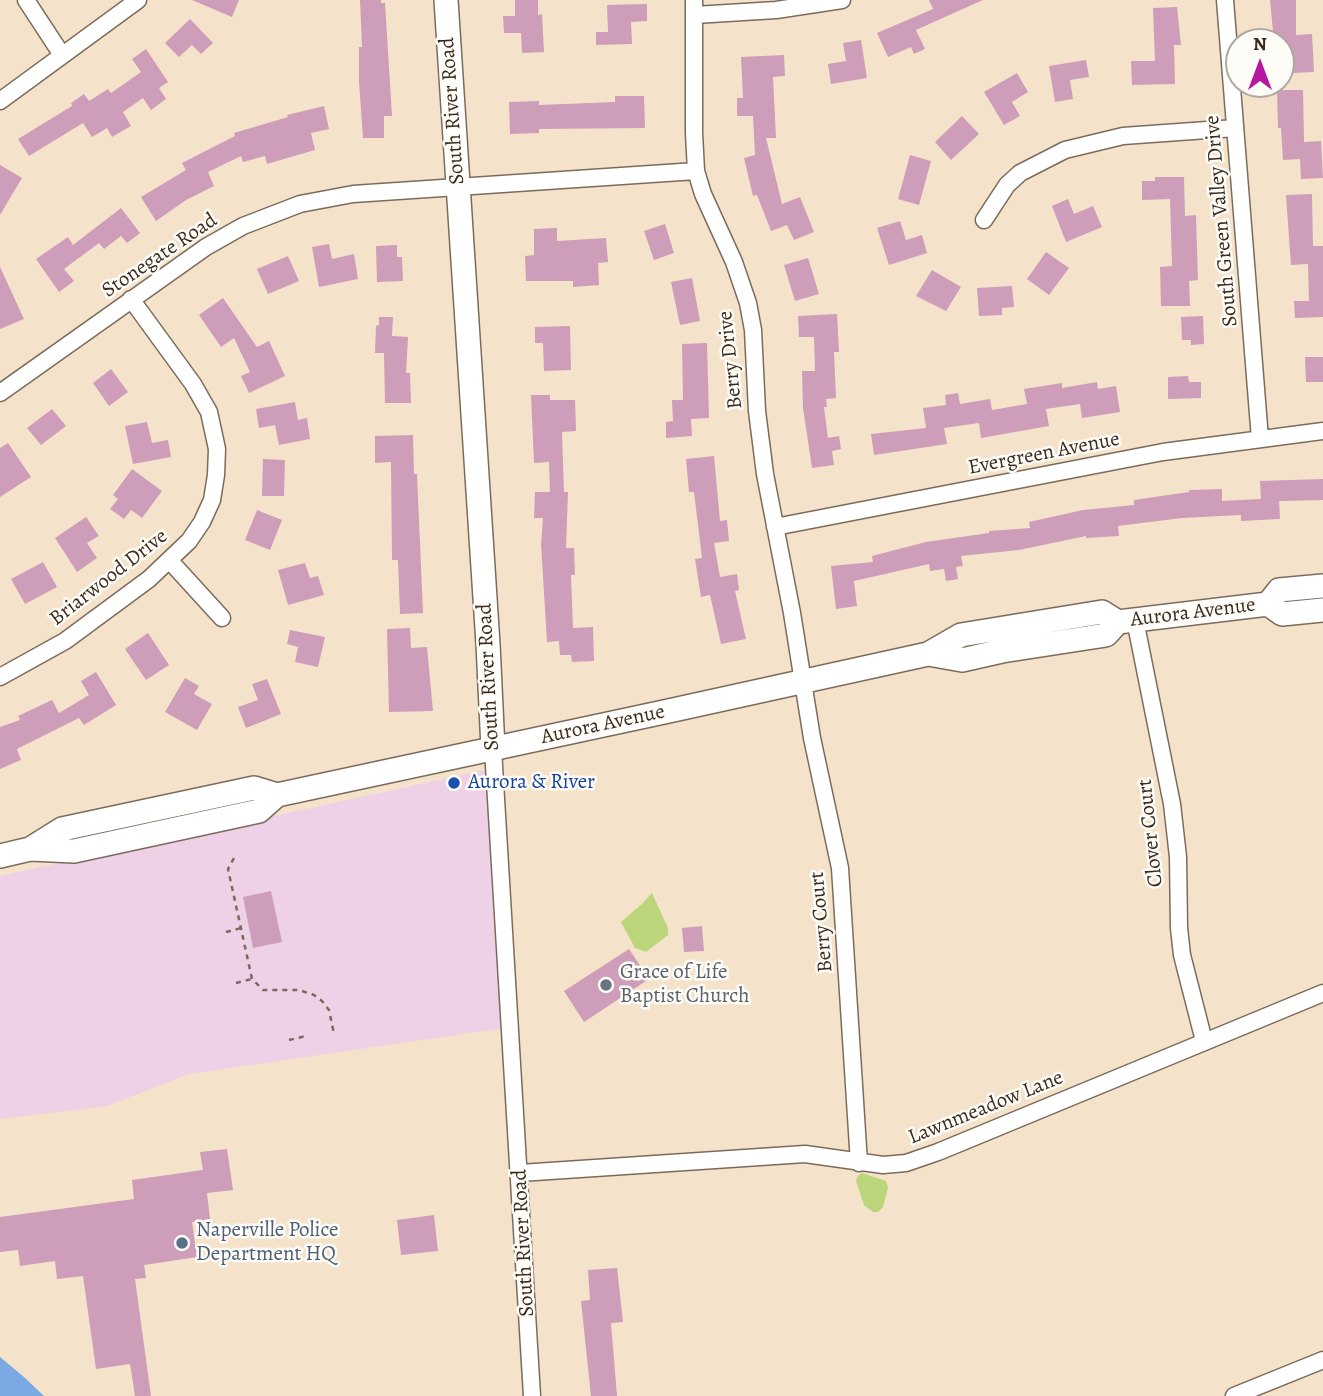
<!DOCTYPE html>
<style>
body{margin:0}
#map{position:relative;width:1323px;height:1396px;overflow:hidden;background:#f4e3ca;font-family:Alegreya,serif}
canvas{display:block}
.north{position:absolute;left:1225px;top:28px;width:70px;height:70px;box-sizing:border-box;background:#fdfcf7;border:2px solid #afa8a0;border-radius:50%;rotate:0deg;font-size:19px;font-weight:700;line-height:28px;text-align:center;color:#3b2a1e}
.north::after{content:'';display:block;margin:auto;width:24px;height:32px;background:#b5179e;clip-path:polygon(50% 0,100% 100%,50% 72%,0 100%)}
</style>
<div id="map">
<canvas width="1323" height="1396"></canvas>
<div class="north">N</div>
</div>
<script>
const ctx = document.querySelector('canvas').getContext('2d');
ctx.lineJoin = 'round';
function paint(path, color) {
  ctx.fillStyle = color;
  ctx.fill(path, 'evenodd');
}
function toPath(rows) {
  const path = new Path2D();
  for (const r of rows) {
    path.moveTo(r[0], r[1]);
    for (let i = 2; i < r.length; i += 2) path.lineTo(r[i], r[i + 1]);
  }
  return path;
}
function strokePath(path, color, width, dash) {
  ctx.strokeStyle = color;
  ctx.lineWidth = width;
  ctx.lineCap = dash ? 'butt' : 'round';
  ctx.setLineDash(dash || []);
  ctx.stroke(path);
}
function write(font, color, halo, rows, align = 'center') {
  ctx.font = font + ' Alegreya,serif';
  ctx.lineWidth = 5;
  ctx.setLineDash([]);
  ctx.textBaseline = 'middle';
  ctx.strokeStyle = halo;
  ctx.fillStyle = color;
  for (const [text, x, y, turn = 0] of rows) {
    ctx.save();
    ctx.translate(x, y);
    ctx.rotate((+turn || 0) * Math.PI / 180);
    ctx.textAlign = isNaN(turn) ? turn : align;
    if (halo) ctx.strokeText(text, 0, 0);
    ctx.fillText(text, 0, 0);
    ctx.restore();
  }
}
paint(toPath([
 [494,768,511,1027,189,1074,107,1106,0,1119,0,876]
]), '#eed0e7');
paint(toPath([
 [652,893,668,928,668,935,646,952,635,948,621,922,643,903],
 [862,1173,886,1181,888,1187,883,1207,878,1212,873,1212,864,1205,856,1181,858,1176]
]), '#bbd57b');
paint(toPath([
 [0,1357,24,1377,44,1396,0,1396]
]), '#7aa9e4');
paint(toPath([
 [192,0,239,0,232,17],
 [360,0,381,0,381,3,385,3,392,116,384,116,384,138,363,138,359,81,359,47,362,47],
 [515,0,538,0,538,15,542,14,544,52,522,53,521,33,504,33,503,16,515,16],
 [929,0,983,0,916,30,925,49,914,54,911,47,888,57,877,33,933,9],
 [1270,0,1296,0,1296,35,1312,34,1314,72,1292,73,1291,53,1281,53,1281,42,1274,42],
 [647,4,647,21,631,22,632,44,596,45,596,32,608,32,607,5],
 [1177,7,1181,45,1174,45,1175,84,1132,85,1131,61,1155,61,1153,8],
 [190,19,213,43,201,54,192,45,179,57,165,43],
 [861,40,867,78,831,84,828,64,846,61,843,43],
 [146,49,168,82,159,88,166,99,151,110,143,98,123,112,131,126,112,137,107,128,92,137,83,123,29,156,18,139,72,106,71,103,84,94,89,101,108,89,111,93,141,72,132,59],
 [784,55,785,76,773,77,776,138,766,138,782,204,800,197,814,232,794,240,787,225,771,231,757,195,753,196,744,158,755,155,753,116,737,116,737,98,743,98,741,57],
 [1086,60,1089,77,1070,80,1073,99,1055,102,1049,66],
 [1017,73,1028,92,1012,102,1020,116,1004,125,984,92],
 [1277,90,1303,90,1304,142,1321,141,1323,178,1301,179,1300,159,1283,160,1281,128,1278,128],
 [615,96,644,96,645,128,539,129,539,133,510,134,509,102,539,101,539,105,615,102],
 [324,106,329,129,311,133,315,150,267,164,265,156,243,162,241,156,208,172,214,186,186,200,156,221,141,197,186,170,182,163,235,136,234,133,288,117,287,115],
 [962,116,979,134,951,160,935,142],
 [910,155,931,161,919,205,898,199],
 [0,165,22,178,0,215],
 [1155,177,1184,177,1185,216,1196,215,1198,280,1189,281,1190,306,1161,306,1160,267,1172,266,1170,199,1142,200,1142,181,1155,181],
 [1312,194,1313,246,1323,246,1323,317,1295,318,1294,301,1309,301,1308,264,1291,265,1286,195],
 [1068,199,1074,214,1093,206,1102,227,1066,242,1052,206],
 [121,208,140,233,127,243,121,236,104,249,99,243,64,269,74,281,59,292,36,259,68,237,73,245],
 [900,221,906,240,922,235,927,253,889,265,877,228],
 [665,224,674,253,654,260,644,231],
 [557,228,557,241,606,238,608,262,598,263,599,285,573,287,573,281,526,281,525,256,534,255,534,229],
 [329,244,332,259,354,254,358,279,319,287,312,247],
 [397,245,397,257,402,257,403,281,377,282,376,246],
 [1046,252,1069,268,1049,295,1027,279],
 [288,256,299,281,268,294,257,269],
 [808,258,819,294,795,301,784,265],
 [0,267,24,319,0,329],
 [932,270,961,287,946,311,916,296],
 [692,278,700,321,680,325,671,282],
 [1012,286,1014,307,1002,308,1002,315,979,316,977,288],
 [223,298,257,347,269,341,285,376,249,393,241,376,250,372,234,338,221,347,199,315],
 [837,314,839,352,834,352,836,398,826,399,827,407,824,407,828,438,839,436,841,449,832,451,834,465,812,468,803,408,802,371,815,371,814,337,799,337,798,316],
 [1203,316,1204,344,1191,345,1191,340,1182,340,1181,317],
 [379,317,393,317,392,336,408,337,406,373,410,373,411,403,385,403,384,353,375,353,376,326,379,325],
 [570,326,571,370,544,371,543,343,535,343,535,327],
 [707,343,709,418,691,419,692,436,666,438,666,422,673,421,672,400,683,400,682,344],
 [1305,357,1323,357,1323,382,1306,382],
 [111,369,128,392,109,406,93,383],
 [1188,376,1189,382,1201,382,1201,398,1168,399,1168,377],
 [1097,382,1098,389,1116,386,1120,412,1082,418,1080,404,1046,409,1049,426,981,438,979,423,944,428,947,444,874,455,871,434,926,428,923,408,946,405,945,395,958,393,960,404,990,399,992,410,1027,404,1024,389,1062,383,1062,388],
 [531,395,550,395,550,400,575,400,576,431,562,432,564,492,568,492,566,548,574,548,575,575,571,575,573,628,593,627,594,661,572,662,571,655,560,655,559,641,547,642,541,544,543,518,534,518,535,492,550,492,549,462,534,463],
 [295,402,298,420,307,418,310,439,279,445,275,425,259,428,256,409],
 [52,409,66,426,41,445,27,428],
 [147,422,152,443,168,440,171,457,133,464,125,426],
 [413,435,414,474,417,474,423,613,400,614,398,560,392,560,391,462,375,463,375,436],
 [8,443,31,477,0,497,0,448],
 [714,456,720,521,727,520,729,541,714,543,720,577,737,574,739,590,735,591,746,639,721,644,710,595,701,597,695,559,702,558,694,492,689,492,686,459],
 [263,459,285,460,284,496,262,496],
 [132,469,162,491,142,518,131,510,124,519,110,509,118,499,113,495],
 [1323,479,1323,500,1279,501,1280,519,1241,521,1241,515,1182,518,1118,526,1119,536,1086,538,1086,536,1019,550,961,556,963,566,956,567,958,579,946,581,944,569,930,571,929,564,854,581,857,606,836,609,831,566,873,562,872,556,926,542,989,533,989,531,1030,528,1029,522,1083,510,1134,505,1134,500,1189,492,1189,490,1222,489,1222,501,1261,499,1260,481],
 [257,510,282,520,270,550,245,540],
 [86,517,99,536,87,543,97,558,77,572,55,538],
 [43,562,57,587,25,604,11,579],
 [305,563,310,578,318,576,324,595,288,605,278,570],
 [410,628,411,648,427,647,433,711,389,712,387,629],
 [290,630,325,637,318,667,295,662,298,647,287,644],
 [148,633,169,665,146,680,125,649],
 [96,672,116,705,84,725,79,718,17,749,21,760,0,769,0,727,20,720,18,716,52,700,59,713,89,695,81,681],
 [185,678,199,686,194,694,212,704,197,730,165,712],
 [267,679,281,714,246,728,238,707,258,700,252,684],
 [271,891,282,942,253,948,243,897],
 [702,926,704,951,684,952,682,928],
 [629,949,649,979,584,1022,564,991],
 [227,1149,233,1190,207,1193,210,1219,192,1222,197,1257,144,1265,146,1278,135,1279,151,1396,135,1396,130,1364,96,1369,83,1276,57,1279,55,1261,20,1266,18,1250,0,1252,0,1217,134,1199,132,1180,203,1170,200,1152],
 [434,1215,438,1251,401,1255,397,1220],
 [617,1268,623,1322,611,1323,617,1396,591,1396,581,1301,590,1300,588,1270]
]), '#ce9db9');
const street = toPath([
 [26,0,62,55],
 [694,0,694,133,696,171,703,194,734,262,748,303,753,330,757,411,765,474,792,613,812,738,840,868,859,1163],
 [1225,0,1260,439],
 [695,15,776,10,842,0],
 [0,101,138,0],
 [984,220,1007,185,1020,173,1065,150,1123,136,1235,128],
 [0,393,206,247,243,226,300,204,353,194,696,171],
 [775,527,1163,452,1323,431],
 [170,561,222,618],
 [1135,620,1172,804,1178,857,1179,928,1182,955,1204,1041],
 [0,677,65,641,149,579,189,541,202,522,212,500,216,475,217,449,209,412,193,384,131,299],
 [493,749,532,1396],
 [520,1173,805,1154,883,1165,906,1163,938,1152,1323,993],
 [1234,1396,1323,1360]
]);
const secondary = toPath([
 [446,0,488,644,493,749],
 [1268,604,1279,590,1323,586],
 [928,654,962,660,1002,651,1106,635,1118,622],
 [30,849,62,829,254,788,277,795,664,712,928,654,961,635,1102,612,1118,622,1268,604,1282,614,1323,610],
 [0,856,30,849,74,851,259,811,277,795]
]);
strokePath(street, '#7c6b5a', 19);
strokePath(secondary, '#7c6b5a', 26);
strokePath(toPath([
 [234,858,228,869,252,979,263,990,299,990,314,995,322,1001,329,1010,334,1034],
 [226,932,241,928],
 [236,983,252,979],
 [289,1040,306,1036]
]), '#7c6b5a', 2.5, [5, 5]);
strokePath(street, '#fff', 16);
strokePath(secondary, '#fff', 23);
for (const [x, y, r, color] of [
 [454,783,7,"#1a4fb4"],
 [606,985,7,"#6b7280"],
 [182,1243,7,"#5c6f8a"]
]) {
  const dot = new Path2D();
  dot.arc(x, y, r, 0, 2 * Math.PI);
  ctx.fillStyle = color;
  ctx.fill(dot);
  strokePath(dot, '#fdfcf7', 2.5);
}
write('21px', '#3b2a1e', '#fdfcf7', [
 ["South River Road",453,111,-94],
 ["South Green Valley Drive",1222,221,-95],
 ["Stonegate Road",160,256,-34],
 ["Berry Drive",731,360,-96],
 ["Evergreen Avenue",1044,454,-11],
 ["Briarwood Drive",109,578,-38],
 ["Aurora Avenue",1193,613,-7],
 ["South River Road",489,677,-93],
 ["Aurora Avenue",603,725,-12],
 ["Clover Court",1151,833,-96],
 ["Berry Court",822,922,-95],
 ["Lawnmeadow Lane",986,1108,-22],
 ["South River Road",524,1243,-93]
]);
write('21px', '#164399', '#fdfcf7', [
 ["Aurora & River",468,783]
], 'left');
write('21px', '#5b616d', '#fdfcf7', [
 ["Grace of Life",620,973],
 ["Baptist Church",620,997]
], 'left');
write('21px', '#4e5e75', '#fdfcf7', [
 ["Naperville Police",196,1231],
 ["Department HQ",196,1255]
], 'left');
</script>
